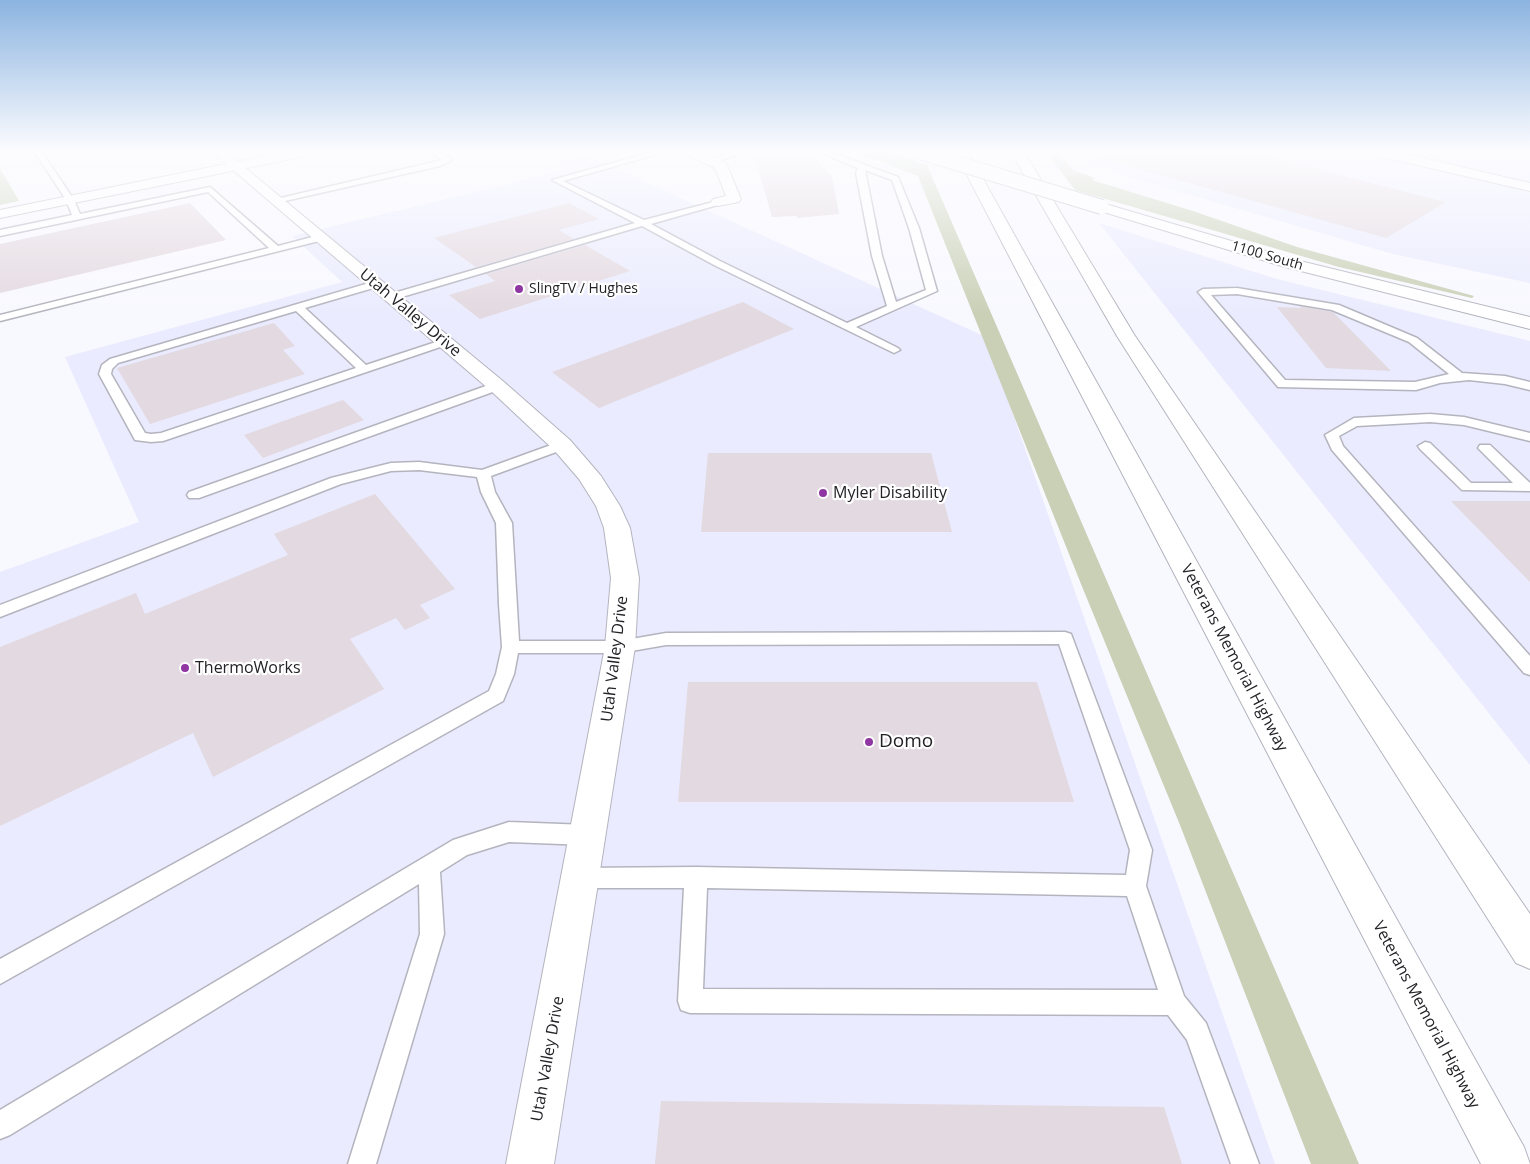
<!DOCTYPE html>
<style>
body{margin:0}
canvas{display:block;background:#f8f8ff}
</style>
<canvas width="1530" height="1164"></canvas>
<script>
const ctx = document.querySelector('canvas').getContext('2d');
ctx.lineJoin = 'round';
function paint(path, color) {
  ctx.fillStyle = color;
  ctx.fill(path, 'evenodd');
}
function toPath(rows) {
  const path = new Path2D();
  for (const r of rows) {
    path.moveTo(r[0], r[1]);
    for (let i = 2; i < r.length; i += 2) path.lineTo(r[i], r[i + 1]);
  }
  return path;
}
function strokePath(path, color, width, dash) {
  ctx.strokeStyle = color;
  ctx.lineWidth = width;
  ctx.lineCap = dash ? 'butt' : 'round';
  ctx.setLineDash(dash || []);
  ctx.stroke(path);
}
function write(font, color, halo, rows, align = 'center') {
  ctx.font = font + ' "Open Sans",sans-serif';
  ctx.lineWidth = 4.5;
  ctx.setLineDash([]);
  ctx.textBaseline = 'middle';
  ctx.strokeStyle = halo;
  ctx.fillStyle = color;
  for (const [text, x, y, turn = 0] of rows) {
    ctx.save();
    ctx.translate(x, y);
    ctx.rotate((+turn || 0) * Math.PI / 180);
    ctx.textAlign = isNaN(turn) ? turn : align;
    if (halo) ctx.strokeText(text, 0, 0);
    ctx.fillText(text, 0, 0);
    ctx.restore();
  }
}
paint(toPath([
 [1085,152,1530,152,1530,283,1393,254,1125,176,1094,163],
 [588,156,986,337,1275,1164,0,1164,0,572,139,522,65,357,342,282,292,236,566,170,556,164],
 [1099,223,1277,279,1530,341,1530,765]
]), '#eaebfe');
paint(toPath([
 [855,152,888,152,927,165,1359,1164,1311,1164,1180,825,1081,584,918,176],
 [1046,152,1059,152,1073,170,1095,178,1092,180,1193,211,1297,247,1474,296,1472,298,1339,267,1075,190],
 [0,168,19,201,0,205]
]), '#c9d0b6');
paint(toPath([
 [1103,152,1248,152,1446,202,1386,238,1103,159],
 [812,156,832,176,839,214,797,218,797,216,772,217,755,158],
 [190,203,226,240,0,293,0,244],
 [569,203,599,219,559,230,574,239,476,267,434,238],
 [585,245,630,271,480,319,449,295,495,281,486,274],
 [743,302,794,329,599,408,552,372],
 [1300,306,1333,312,1391,371,1326,368,1277,307,1301,308],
 [274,323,295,346,283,350,305,374,150,424,117,368],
 [343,400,364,420,263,458,244,435],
 [708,453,931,453,952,532,701,532],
 [375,494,455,589,420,605,430,618,405,630,396,618,350,639,384,689,213,777,193,733,0,826,0,647,136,593,145,614,288,555,274,534],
 [1451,501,1530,501,1530,582],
 [688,682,1037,682,1074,802,678,802],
 [661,1101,1164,1107,1182,1164,655,1164]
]), '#e3d9e0');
const service = toPath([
 [35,152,42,152,74,200,80,214,210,187,278,246,320,235,325,238,323,240,0,321,0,315,269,248,208,192,0,236,0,230,72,215,66,200,35,152],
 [432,152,441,152,452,160,440,166,276,203,272,200,442,160,432,152],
 [652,152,665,152,563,181,644,220,721,200,721,204,651,224,720,261,847,323,887,306,872,256,856,173,858,168,819,152,830,152,898,177,919,228,937,291,856,327,898,348,900,350,894,353,714,265,642,226,395,299,387,299,386,297,387,295,635,223,552,180,652,152],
 [865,170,892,180,909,228,926,290,896,302,882,256,865,170],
 [733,152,746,152,710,163,706,161,733,152],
 [376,281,380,282,380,286,305,308,366,365,445,339,449,340,451,342,449,344,163,441,151,442,135,440,99,374,102,365,110,359,376,281],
 [296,311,356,368,161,433,151,434,145,433,111,374,112,369,118,363,296,311],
 [1237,288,1339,305,1417,338,1462,373,1505,376,1530,382,1530,390,1505,384,1469,380,1440,383,1416,390,1278,387,1198,292,1203,289,1237,288],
 [1237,294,1332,310,1409,342,1449,374,1415,382,1285,380,1211,295,1237,294],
 [497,382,501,383,503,386,501,389,199,498,189,498,187,495,189,492,497,382],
 [1430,414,1464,417,1530,433,1530,441,1464,425,1430,422,1357,426,1339,436,1343,446,1530,656,1530,675,1524,673,1332,450,1325,435,1354,418,1430,414],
 [562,441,569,445,567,448,491,476,495,492,512,523,519,641,620,641,666,633,1065,632,1071,634,1152,850,1146,886,1184,996,1206,1023,1259,1164,1231,1164,1187,1040,1168,1015,690,1013,681,1010,678,1001,684,888,579,888,571,885,568,878,571,871,579,868,696,867,1126,875,1130,850,1059,644,666,645,620,653,518,653,514,674,503,701,0,984,0,959,489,691,496,674,502,647,499,604,496,523,481,492,477,477,419,470,391,471,341,484,0,617,0,605,331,478,391,463,419,462,482,470,562,441],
 [707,888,1127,896,1158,990,703,989,707,888],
 [1425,442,1430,443,1471,483,1513,483,1478,448,1480,445,1490,445,1530,483,1530,491,1462,490,1420,449,1418,446,1425,442],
 [509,822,587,825,595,828,598,835,595,842,587,845,509,842,467,855,440,872,444,934,376,1164,348,1164,420,934,419,884,10,1135,0,1139,0,1110,453,840,509,822]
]);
const minor = toPath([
 [212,152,226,152,504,382,570,440,601,476,620,506,630,528,639,578,635,647,554,1164,506,1164,605,647,611,578,604,528,596,506,579,479,554,450,490,390,212,152],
 [682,152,700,152,726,163,741,199,739,202,718,206,713,205,711,202,713,199,726,196,715,168,682,152],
 [1372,152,1397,152,1530,183,1530,191,1378,156,1372,152]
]);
const tertiary = toPath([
 [285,152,312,152,306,156,0,218,0,210,285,152],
 [1102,203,1296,260,1530,317,1530,329,1285,267,1097,210,1095,207,1097,204,1102,203]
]);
const motorway = toPath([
 [955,152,968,152,1524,1147,1530,1164,1481,1164,955,152],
 [1011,152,1024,152,1135,336,1530,914,1530,969,1516,963,1117,336,1011,152]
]);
strokePath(service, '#b4b4bf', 3);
strokePath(minor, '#b4b4bf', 2);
strokePath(tertiary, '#b4b4bf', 2);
strokePath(motorway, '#b4b4bf', 2);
paint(service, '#fff');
paint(minor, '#fff');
paint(tertiary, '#fff');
paint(motorway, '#fff');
const tertiaryBridge = toPath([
 [920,152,1102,207]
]);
strokePath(tertiaryBridge, '#b4b4bf', 16, []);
strokePath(tertiaryBridge, '#fff', 14);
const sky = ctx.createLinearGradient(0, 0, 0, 315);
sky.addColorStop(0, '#8cb4e0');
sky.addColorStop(0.48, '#fcfcff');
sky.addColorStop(1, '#fcfcff00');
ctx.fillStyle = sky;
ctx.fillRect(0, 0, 1530, 315);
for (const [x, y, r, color] of [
 [519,289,5,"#8f36a2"],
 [823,493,5,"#8f36a2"],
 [185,668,5,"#8f36a2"],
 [869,742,5,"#8f36a2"]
]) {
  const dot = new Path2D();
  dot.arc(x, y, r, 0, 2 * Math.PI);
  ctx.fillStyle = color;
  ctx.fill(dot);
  strokePath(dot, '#fff', 2);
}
write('14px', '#232327', '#fff', [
 ["1100 South",1267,256,16]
]);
write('14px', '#232327', '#fff', [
 ["SlingTV / Hughes",529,289]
], 'left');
write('16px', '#232327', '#fff', [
 ["Utah Valley Drive",410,313,40],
 ["Veterans Memorial Highway",1234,658,62],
 ["Utah Valley Drive",615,659,-83],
 ["Veterans Memorial Highway",1426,1015,62],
 ["Utah Valley Drive",548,1059,-80]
]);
write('16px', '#232327', '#fff', [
 ["Myler Disability",833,493],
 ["ThermoWorks",195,668]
], 'left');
write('19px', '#232327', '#fff', [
 ["Domo",879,742]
], 'left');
</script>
